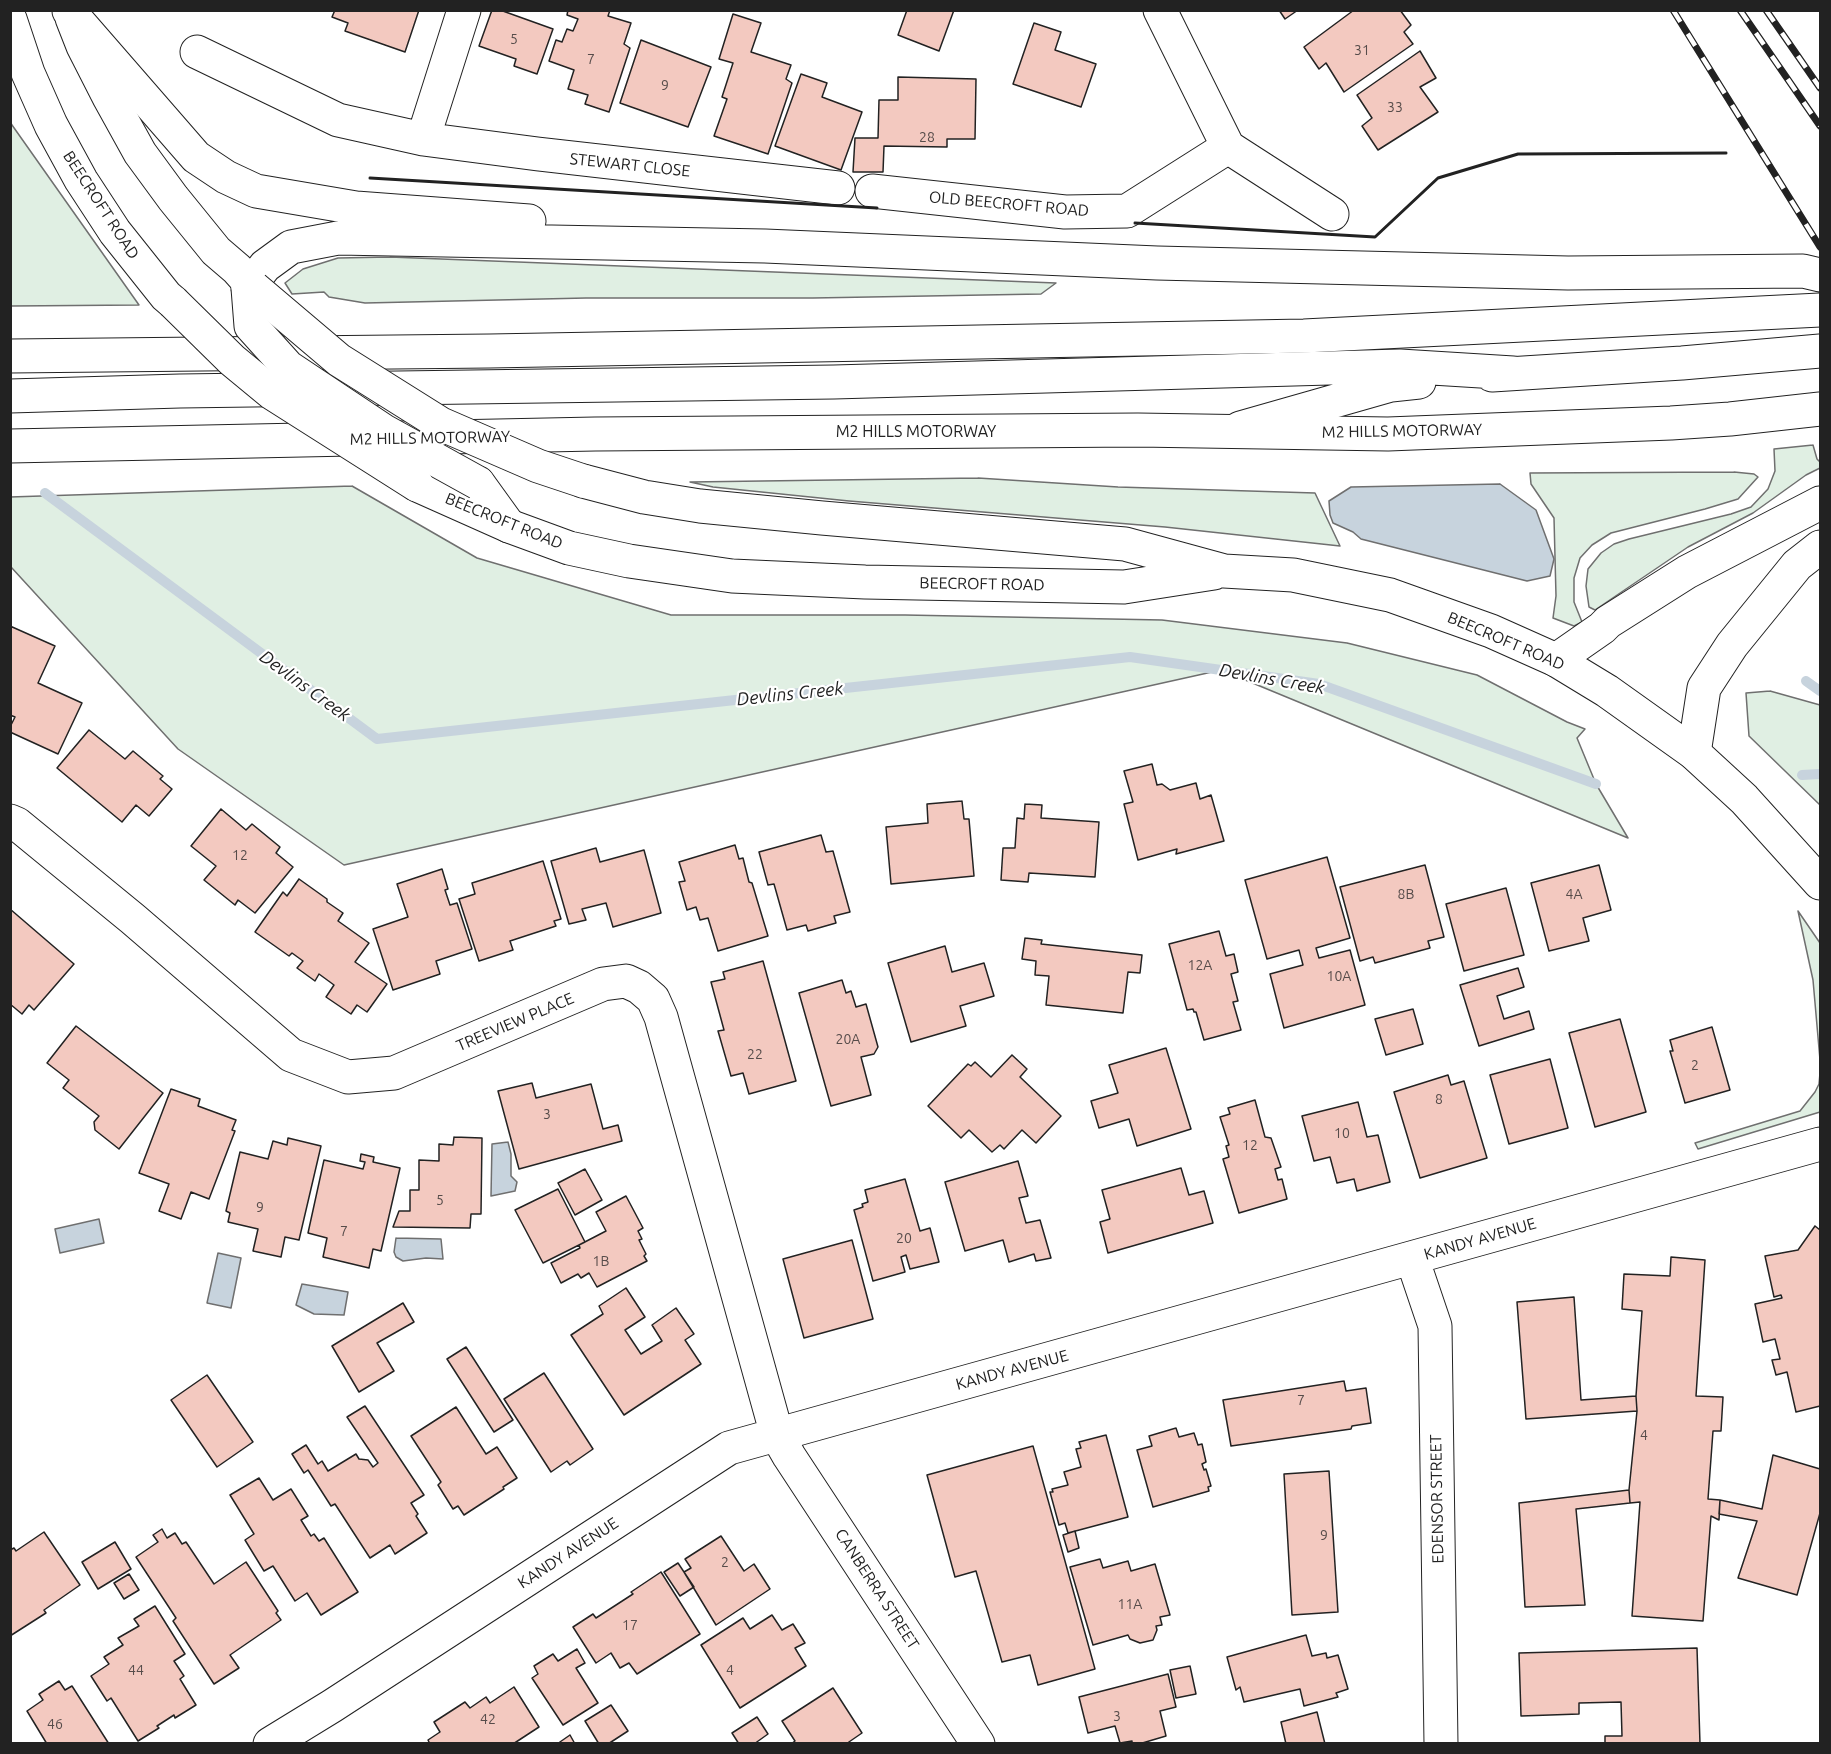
<!DOCTYPE html>
<style>
body{margin:0}
#map{position:relative;width:1831px;height:1754px;overflow:hidden;background:#fff;font-family:Ubuntu,sans-serif}
canvas{display:block}
.frame{position:absolute;inset:0;border:12px solid #222;pointer-events:none}
</style>
<div id="map">
<canvas width="1831" height="1754"></canvas>
<div class="frame"></div>
</div>
<script>
const ctx = document.querySelector('canvas').getContext('2d');
ctx.lineJoin = 'round';
function paint(path, color) {
  ctx.fillStyle = color;
  ctx.fill(path, 'evenodd');
}
function toPath(rows) {
  const path = new Path2D();
  for (const r of rows) {
    path.moveTo(r[0], r[1]);
    for (let i = 2; i < r.length; i += 2) path.lineTo(r[i], r[i + 1]);
  }
  return path;
}
function strokePath(path, color, width, dash) {
  ctx.strokeStyle = color;
  ctx.lineWidth = width;
  ctx.lineCap = dash ? 'butt' : 'round';
  ctx.setLineDash(dash || []);
  ctx.stroke(path);
}
function write(font, color, halo, rows, align = 'center') {
  ctx.font = font + ' Ubuntu,sans-serif';
  ctx.lineWidth = 4.5;
  ctx.setLineDash([]);
  ctx.textBaseline = 'middle';
  ctx.strokeStyle = halo;
  ctx.fillStyle = color;
  for (const [text, x, y, turn = 0] of rows) {
    ctx.save();
    ctx.translate(x, y);
    ctx.rotate((+turn || 0) * Math.PI / 180);
    ctx.textAlign = isNaN(turn) ? turn : align;
    if (halo) ctx.strokeText(text, 0, 0);
    ctx.fillText(text, 0, 0);
    ctx.restore();
  }
}
const green = toPath([
 [10,121,12,125,139,305,11,306,10,121],
 [390,257,1056,283,1041,294,813,298,586,298,365,303,329,297,324,292,292,294,285,283,303,269,338,258,390,257],
 [1813,445,1817,459,1820,462,1820,468,1806,475,1753,513,1688,547,1595,610,1589,607,1586,586,1588,569,1601,553,1614,544,1629,539,1731,514,1751,507,1768,489,1775,471,1774,449,1813,445],
 [1734,472,1754,474,1758,477,1738,499,1705,509,1611,533,1592,545,1580,558,1574,578,1574,602,1582,622,1574,626,1553,618,1556,596,1554,518,1531,484,1530,473,1734,472],
 [978,478,1118,487,1315,493,1340,546,1165,527,849,501,713,487,690,482,978,478],
 [352,486,477,558,671,615,905,615,1162,620,1347,643,1477,675,1567,722,1585,729,1577,738,1596,784,1628,838,1221,670,344,865,178,749,11,567,10,497,352,486],
 [1770,691,1820,705,1820,805,1749,736,1746,693,1770,691],
 [1798,911,1820,943,1820,1060,1813,980,1798,911],
 [1820,1073,1820,1112,1698,1149,1695,1143,1800,1111,1815,1092,1819,1084,1820,1073]
]);
paint(green, '#e0efe3');
strokePath(green, '#6f6f6f', 1.5);
const water = toPath([
 [1500,484,1536,510,1554,559,1550,576,1527,581,1361,539,1353,532,1333,523,1330,515,1329,501,1351,487,1500,484],
 [508,1142,511,1154,511,1176,517,1182,515,1191,491,1196,492,1144,508,1142],
 [99,1219,104,1243,60,1253,55,1229,99,1219],
 [396,1238,441,1239,443,1259,426,1258,403,1261,396,1257,394,1252,396,1238],
 [218,1253,241,1258,231,1308,207,1303,218,1253],
 [302,1284,348,1292,344,1315,314,1314,296,1305,302,1284]
]);
paint(water, '#c7d3dd');
strokePath(water, '#6f6f6f', 1.5);
strokePath(toPath([
 [45,493,377,739,1130,657,1319,684,1596,784],
 [1806,681,1820,691],
 [1802,775,1820,774]
]), '#c7d3dd', 10);
const building = toPath([
 [335,10,419,10,405,52,345,31,348,23,332,17,335,10],
 [492,10,500,10,553,29,537,74,514,66,516,59,479,46,492,10],
 [568,10,610,10,608,16,631,23,624,44,630,48,609,112,585,104,588,95,568,89,574,70,549,61,556,40,562,42,567,29,573,31,578,19,567,15,568,10],
 [907,10,954,10,939,51,898,35,907,10],
 [1279,10,1298,10,1285,19,1279,10],
 [1354,10,1400,10,1411,25,1404,32,1413,44,1344,92,1326,63,1319,69,1304,47,1354,10],
 [733,14,761,23,751,52,791,65,786,79,792,83,768,154,714,136,727,99,722,97,733,63,719,59,733,14],
 [1034,23,1061,32,1055,50,1096,64,1081,107,1013,84,1034,23],
 [641,40,711,67,688,127,620,103,641,40],
 [1420,51,1436,78,1420,87,1438,112,1378,150,1362,126,1372,118,1357,95,1420,51],
 [801,74,827,83,822,97,862,112,841,170,775,146,801,74],
 [898,77,976,79,975,139,947,139,947,147,884,146,883,172,853,172,855,138,878,138,879,100,898,100,898,77],
 [10,626,55,646,38,683,82,703,58,754,10,732,10,727,15,717,10,715,10,626],
 [89,730,125,759,133,751,163,776,160,779,172,789,149,816,136,805,122,822,57,768,89,730],
 [1152,764,1157,785,1162,784,1170,790,1196,783,1200,799,1211,795,1224,841,1176,854,1177,849,1138,860,1124,804,1133,802,1124,771,1152,764],
 [962,801,964,819,969,819,974,876,891,884,886,827,928,823,927,804,962,801],
 [1025,804,1042,805,1041,818,1099,822,1095,877,1029,873,1028,882,1001,880,1003,848,1015,848,1017,818,1024,819,1025,804],
 [221,809,246,830,252,824,280,847,276,853,293,867,255,913,238,900,235,905,204,880,216,866,191,846,221,809],
 [821,835,826,852,833,851,850,912,834,916,836,923,808,931,806,925,787,930,774,884,768,885,759,852,821,835],
 [735,845,739,859,743,858,749,882,752,883,768,936,718,951,708,918,700,920,696,907,687,910,679,882,685,881,679,862,735,845],
 [596,848,600,862,644,850,661,913,613,927,606,903,582,909,586,920,569,924,551,861,596,848],
 [1327,857,1350,938,1316,948,1319,958,1350,950,1365,1005,1284,1028,1270,974,1303,965,1299,950,1267,959,1245,880,1327,857],
 [543,861,561,919,554,921,556,926,510,941,513,950,479,961,459,899,475,894,472,883,543,861],
 [1425,865,1444,937,1428,941,1430,948,1375,963,1373,957,1360,961,1340,887,1425,865],
 [1599,865,1611,910,1583,918,1589,941,1549,951,1531,883,1599,865],
 [442,869,448,889,445,890,450,905,457,903,472,949,436,961,440,974,393,990,373,929,408,917,397,884,442,869],
 [299,879,327,899,327,902,343,913,338,921,369,943,355,962,387,984,367,1012,357,1005,351,1014,326,997,334,985,319,974,315,981,297,968,303,961,292,953,289,956,255,932,283,892,287,896,299,879],
 [1506,888,1524,955,1464,971,1446,904,1506,888],
 [10,909,74,964,34,1010,29,1005,22,1014,10,1004,10,909],
 [1219,931,1226,956,1234,954,1238,972,1231,974,1238,1001,1233,1002,1241,1030,1204,1040,1196,1012,1194,1012,1193,1009,1187,1010,1169,944,1219,931],
 [1025,938,1042,940,1041,944,1142,955,1140,973,1128,972,1123,1013,1046,1005,1049,976,1035,975,1036,961,1022,959,1025,938],
 [945,946,952,972,984,963,994,996,960,1006,966,1026,911,1042,888,963,945,946],
 [763,961,796,1081,749,1094,743,1073,731,1076,718,1031,724,1030,711,982,725,979,723,972,763,961],
 [1518,968,1524,987,1497,996,1504,1019,1529,1011,1534,1029,1479,1046,1460,985,1518,968],
 [842,980,846,993,851,991,856,1007,866,1004,878,1047,874,1054,861,1057,871,1095,831,1106,799,993,842,980],
 [1413,1009,1423,1044,1386,1055,1375,1019,1413,1009],
 [1620,1019,1646,1112,1595,1127,1569,1033,1620,1019],
 [76,1026,163,1093,119,1149,95,1130,94,1122,99,1116,63,1088,69,1080,47,1063,76,1026],
 [1712,1027,1730,1090,1685,1103,1670,1051,1673,1051,1670,1040,1712,1027],
 [1166,1048,1191,1129,1137,1146,1129,1119,1099,1128,1091,1101,1118,1093,1109,1065,1166,1048],
 [1012,1055,1027,1069,1020,1077,1061,1116,1036,1143,1022,1130,1004,1149,1000,1145,992,1152,969,1130,961,1138,928,1106,968,1064,971,1066,975,1062,991,1077,1012,1055],
 [1550,1059,1568,1128,1509,1144,1490,1075,1550,1059],
 [1448,1075,1451,1085,1464,1081,1487,1158,1420,1178,1394,1092,1448,1075],
 [532,1083,536,1098,591,1084,603,1129,618,1125,622,1141,519,1169,498,1091,532,1083],
 [171,1089,200,1099,198,1106,236,1120,232,1130,235,1131,209,1199,191,1192,181,1219,159,1211,169,1184,139,1173,171,1089],
 [1255,1100,1265,1137,1271,1138,1281,1167,1275,1169,1278,1180,1282,1179,1287,1199,1239,1213,1223,1159,1229,1157,1226,1146,1229,1145,1220,1117,1230,1114,1228,1108,1255,1100],
 [1358,1102,1367,1137,1378,1135,1390,1182,1357,1191,1354,1179,1337,1183,1330,1157,1314,1161,1302,1116,1358,1102],
 [454,1137,482,1138,481,1214,471,1214,470,1228,393,1227,399,1211,410,1211,410,1190,419,1190,419,1160,439,1161,439,1144,453,1145,454,1137],
 [288,1138,321,1146,299,1240,285,1237,281,1257,253,1251,258,1229,228,1222,230,1213,226,1211,240,1152,268,1159,273,1141,287,1145,288,1138],
 [361,1154,374,1157,373,1162,400,1168,381,1251,373,1249,369,1268,323,1257,327,1238,308,1233,324,1160,363,1169,365,1162,360,1161,361,1154],
 [1018,1161,1028,1196,1019,1198,1026,1223,1040,1220,1051,1258,1036,1261,1034,1254,1009,1262,1003,1240,965,1251,945,1182,1018,1161],
 [1181,1168,1189,1195,1204,1191,1213,1223,1108,1253,1100,1222,1110,1219,1102,1190,1181,1168],
 [585,1169,602,1200,575,1215,558,1183,585,1169],
 [905,1179,920,1231,930,1228,939,1262,910,1269,906,1255,901,1257,905,1272,873,1281,854,1210,863,1207,862,1204,868,1202,865,1190,905,1179],
 [558,1189,585,1242,543,1263,515,1210,558,1189],
 [626,1196,643,1228,638,1231,642,1239,639,1240,646,1254,644,1256,647,1261,597,1287,589,1273,581,1278,578,1274,561,1283,551,1263,580,1248,579,1245,606,1231,596,1212,626,1196],
 [1815,1226,1820,1230,1820,1406,1796,1412,1787,1372,1776,1375,1772,1360,1780,1359,1775,1339,1763,1342,1755,1304,1782,1298,1781,1295,1774,1297,1765,1256,1798,1250,1815,1226],
 [852,1240,873,1319,804,1338,783,1259,852,1240],
 [1671,1257,1705,1260,1696,1396,1723,1397,1721,1431,1713,1431,1708,1499,1720,1500,1719,1520,1711,1516,1703,1621,1632,1616,1640,1502,1630,1503,1629,1490,1637,1411,1636,1396,1642,1311,1622,1309,1624,1274,1670,1276,1671,1257],
 [626,1288,645,1317,625,1330,641,1354,662,1341,652,1325,676,1308,694,1334,685,1340,701,1364,624,1415,571,1335,603,1314,599,1306,626,1288],
 [1574,1297,1581,1400,1636,1396,1637,1411,1526,1419,1517,1302,1574,1297],
 [403,1303,414,1322,377,1343,394,1371,359,1392,332,1346,403,1303],
 [466,1347,513,1420,494,1432,447,1359,466,1347],
 [544,1373,593,1449,570,1465,567,1461,551,1472,504,1399,544,1373],
 [207,1375,253,1442,217,1467,171,1400,207,1375],
 [1344,1381,1346,1391,1366,1388,1371,1423,1352,1426,1351,1429,1231,1446,1223,1400,1344,1381],
 [365,1406,424,1495,411,1503,418,1514,416,1516,427,1533,395,1554,390,1545,370,1558,335,1504,331,1506,308,1470,304,1473,292,1454,306,1445,318,1464,322,1461,328,1471,356,1454,359,1459,368,1460,373,1467,378,1463,347,1417,365,1406],
 [456,1407,486,1454,497,1447,517,1478,503,1487,504,1489,464,1515,458,1506,453,1509,438,1485,441,1482,411,1436,456,1407],
 [1176,1428,1179,1437,1194,1433,1198,1445,1202,1444,1206,1462,1202,1464,1204,1470,1206,1469,1211,1486,1208,1487,1209,1491,1153,1507,1137,1450,1152,1446,1149,1436,1176,1428],
 [1106,1435,1128,1517,1068,1533,1065,1523,1059,1525,1050,1492,1053,1492,1052,1489,1068,1485,1064,1472,1081,1467,1076,1449,1081,1448,1079,1442,1106,1435],
 [1033,1446,1095,1669,1038,1685,1030,1655,1002,1662,976,1571,955,1577,927,1475,1033,1446],
 [1773,1455,1820,1469,1820,1513,1797,1595,1738,1578,1757,1521,1719,1514,1720,1500,1762,1509,1773,1455],
 [1329,1471,1338,1612,1292,1615,1284,1474,1329,1471],
 [259,1478,273,1500,291,1489,308,1516,301,1520,311,1536,314,1534,319,1541,324,1538,358,1592,321,1615,307,1593,295,1601,273,1566,264,1571,245,1540,254,1534,230,1495,259,1478],
 [1629,1490,1630,1503,1576,1509,1585,1605,1525,1607,1519,1503,1629,1490],
 [162,1529,167,1538,175,1533,182,1544,186,1542,214,1584,246,1562,278,1611,276,1613,281,1620,230,1655,239,1668,214,1684,173,1621,176,1618,136,1557,158,1542,153,1535,162,1529],
 [1075,1531,1079,1548,1068,1552,1063,1535,1075,1531],
 [44,1532,80,1585,44,1610,46,1613,10,1636,10,1550,14,1548,16,1551,44,1532],
 [721,1536,744,1571,754,1564,770,1589,716,1625,684,1572,691,1568,685,1559,721,1536],
 [115,1542,131,1569,98,1589,82,1562,115,1542],
 [1100,1559,1103,1568,1128,1561,1131,1571,1155,1564,1170,1615,1160,1617,1162,1625,1156,1626,1157,1630,1153,1640,1140,1643,1130,1639,1128,1635,1093,1645,1070,1567,1100,1559],
 [678,1563,694,1587,680,1596,664,1572,678,1563],
 [661,1572,700,1634,637,1674,629,1663,620,1668,611,1653,596,1663,573,1627,593,1614,596,1618,633,1594,631,1592,661,1572],
 [129,1574,139,1590,124,1599,114,1583,129,1574],
 [155,1606,185,1654,174,1661,184,1676,180,1679,196,1705,175,1718,174,1715,157,1726,159,1728,138,1741,111,1698,107,1701,91,1676,109,1664,104,1657,123,1645,118,1638,139,1626,134,1619,155,1606],
 [772,1615,782,1630,793,1624,805,1643,795,1648,806,1666,740,1708,701,1645,743,1618,750,1629,772,1615],
 [1306,1635,1312,1656,1326,1653,1327,1658,1338,1655,1348,1689,1336,1693,1338,1697,1304,1706,1300,1689,1244,1702,1240,1687,1236,1690,1227,1657,1306,1635],
 [1697,1648,1700,1744,1605,1744,1605,1736,1622,1736,1621,1702,1579,1703,1579,1714,1521,1716,1519,1653,1697,1648],
 [577,1649,585,1663,576,1668,598,1703,563,1725,532,1678,538,1674,534,1666,553,1654,558,1661,577,1649],
 [1190,1666,1196,1694,1176,1698,1170,1670,1190,1666],
 [1168,1674,1176,1707,1160,1711,1166,1736,1139,1744,1132,1744,1132,1741,1120,1743,1115,1726,1088,1733,1079,1697,1168,1674],
 [59,1681,65,1690,72,1686,109,1744,47,1744,27,1711,43,1700,39,1694,59,1681],
 [514,1687,539,1727,513,1744,430,1744,428,1740,440,1732,434,1722,465,1702,470,1708,486,1697,490,1703,514,1687],
 [833,1688,862,1733,846,1744,791,1744,795,1741,782,1721,833,1688],
 [611,1705,628,1731,608,1744,599,1744,585,1721,611,1705],
 [1317,1712,1325,1744,1286,1744,1281,1722,1317,1712],
 [757,1717,768,1734,754,1744,739,1744,732,1733,757,1717],
 [570,1735,575,1744,557,1744,570,1735]
]);
paint(building, '#f3c9c0');
strokePath(building, '#222', 1.5);
const minor = toPath([
 [1160,10,1228,147],
 [197,52,338,120,423,139,538,154,838,188],
 [423,139,464,10],
 [1228,147,1332,214],
 [872,191,1065,212,1127,211,1228,147],
 [1492,375,1682,363,1820,351],
 [10,396,180,391,834,382,1400,366,1513,373],
 [1240,428,1391,385,1419,382],
 [10,821,17,824,133,919,291,1055,348,1077,394,1073,603,984,626,981,639,987,653,999,661,1017,777,1435,789,1456,978,1744],
 [1412,1258,1435,1326,1441,1744],
 [270,1744,332,1706,729,1448,1820,1144]
]);
const major = toPath([
 [72,18,83,46,109,97,140,153,173,198,216,251,237,269,254,288],
 [10,19,28,73,51,125,81,180,115,232,166,296,173,302],
 [583,481,644,497,700,506,822,518,1125,544,1224,571,1293,575,1390,595,1491,631,1556,660,1607,691,1694,753,1744,799,1820,883],
 [417,485,509,526,569,548,629,561,732,576,865,582,1124,587,1214,573]
]);
const highway = toPath([
 [69,11,196,157,226,177,256,191,356,208,529,221],
 [248,288,265,266,291,247,338,238,765,246,1157,263,1568,273,1803,271,1820,275],
 [10,356,490,351,1304,336,1820,310],
 [10,446,595,434,1138,430,1388,434,1671,423,1730,419,1820,409],
 [478,483,509,526],
 [1556,660,1602,628,1608,622,1687,572,1820,503],
 [1694,753,1704,688,1732,645,1797,565,1820,547]
]);
strokePath(minor, '#222', 35);
strokePath(major, '#222', 35);
strokePath(highway, '#222', 35);
strokePath(minor, '#fff', 33);
strokePath(major, '#fff', 33);
strokePath(highway, '#fff', 33);
const rail = toPath([
 [1673,10,1820,247],
 [1740,10,1820,126],
 [1766,10,1820,88]
]);
strokePath(rail, '#222', 7);
strokePath(rail, '#fff', 4.5, [14]);
const majorBridge = toPath([
 [254,288,339,360,441,424,538,466,583,481],
 [173,302,232,360,272,393,417,485]
]);
const highwayBridge = toPath([
 [248,288,251,326,288,367,384,431,478,483]
]);
strokePath(majorBridge, '#222', 35, []);
strokePath(highwayBridge, '#222', 35, []);
strokePath(majorBridge, '#fff', 33);
strokePath(highwayBridge, '#fff', 33);
strokePath(toPath([
 [370,178,877,208],
 [1135,223,1375,237,1438,178,1518,154,1726,153]
]), '#222', 3);
write('14px', '#564c4a', null, [
 ["5",514,39],
 ["31",1362,50],
 ["7",591,59],
 ["9",665,85],
 ["33",1395,107],
 ["28",927,137],
 ["12",240,855],
 ["8B",1406,894],
 ["4A",1574,894],
 ["12A",1200,965],
 ["10A",1339,976],
 ["20A",848,1039],
 ["22",755,1054],
 ["2",1695,1065],
 ["8",1439,1099],
 ["3",547,1114],
 ["10",1342,1133],
 ["12",1250,1145],
 ["5",440,1200],
 ["9",260,1207],
 ["7",344,1231],
 ["20",904,1238],
 ["1B",601,1261],
 ["7",1301,1400],
 ["4",1644,1435],
 ["9",1324,1535],
 ["2",725,1562],
 ["11A",1130,1604],
 ["17",630,1625],
 ["44",136,1670],
 ["4",730,1670],
 ["3",1117,1716],
 ["42",488,1719],
 ["46",55,1724]
]);
write('16px', '#222', '#fff', [
 ["STEWART CLOSE",630,165,6],
 ["OLD BEECROFT ROAD",1009,204,5],
 ["BEECROFT ROAD",101,205,57],
 ["M2 HILLS MOTORWAY",1402,431,-1],
 ["M2 HILLS MOTORWAY",916,432],
 ["M2 HILLS MOTORWAY",430,438,-1],
 ["BEECROFT ROAD",504,521,22],
 ["BEECROFT ROAD",982,584,1],
 ["BEECROFT ROAD",1506,641,23],
 ["TREEVIEW PLACE",515,1022,-23],
 ["KANDY AVENUE",1480,1239,-16],
 ["KANDY AVENUE",1012,1370,-15],
 ["EDENSOR STREET",1437,1499,-91],
 ["KANDY AVENUE",568,1553,-33],
 ["CANBERRA STREET",877,1589,57]
]);
write('italic 18px', '#222', '#fff', [
 ["Devlins Creek",1272,679,10],
 ["Devlins Creek",305,686,36],
 ["Devlins Creek",790,694,-6]
]);
</script>
